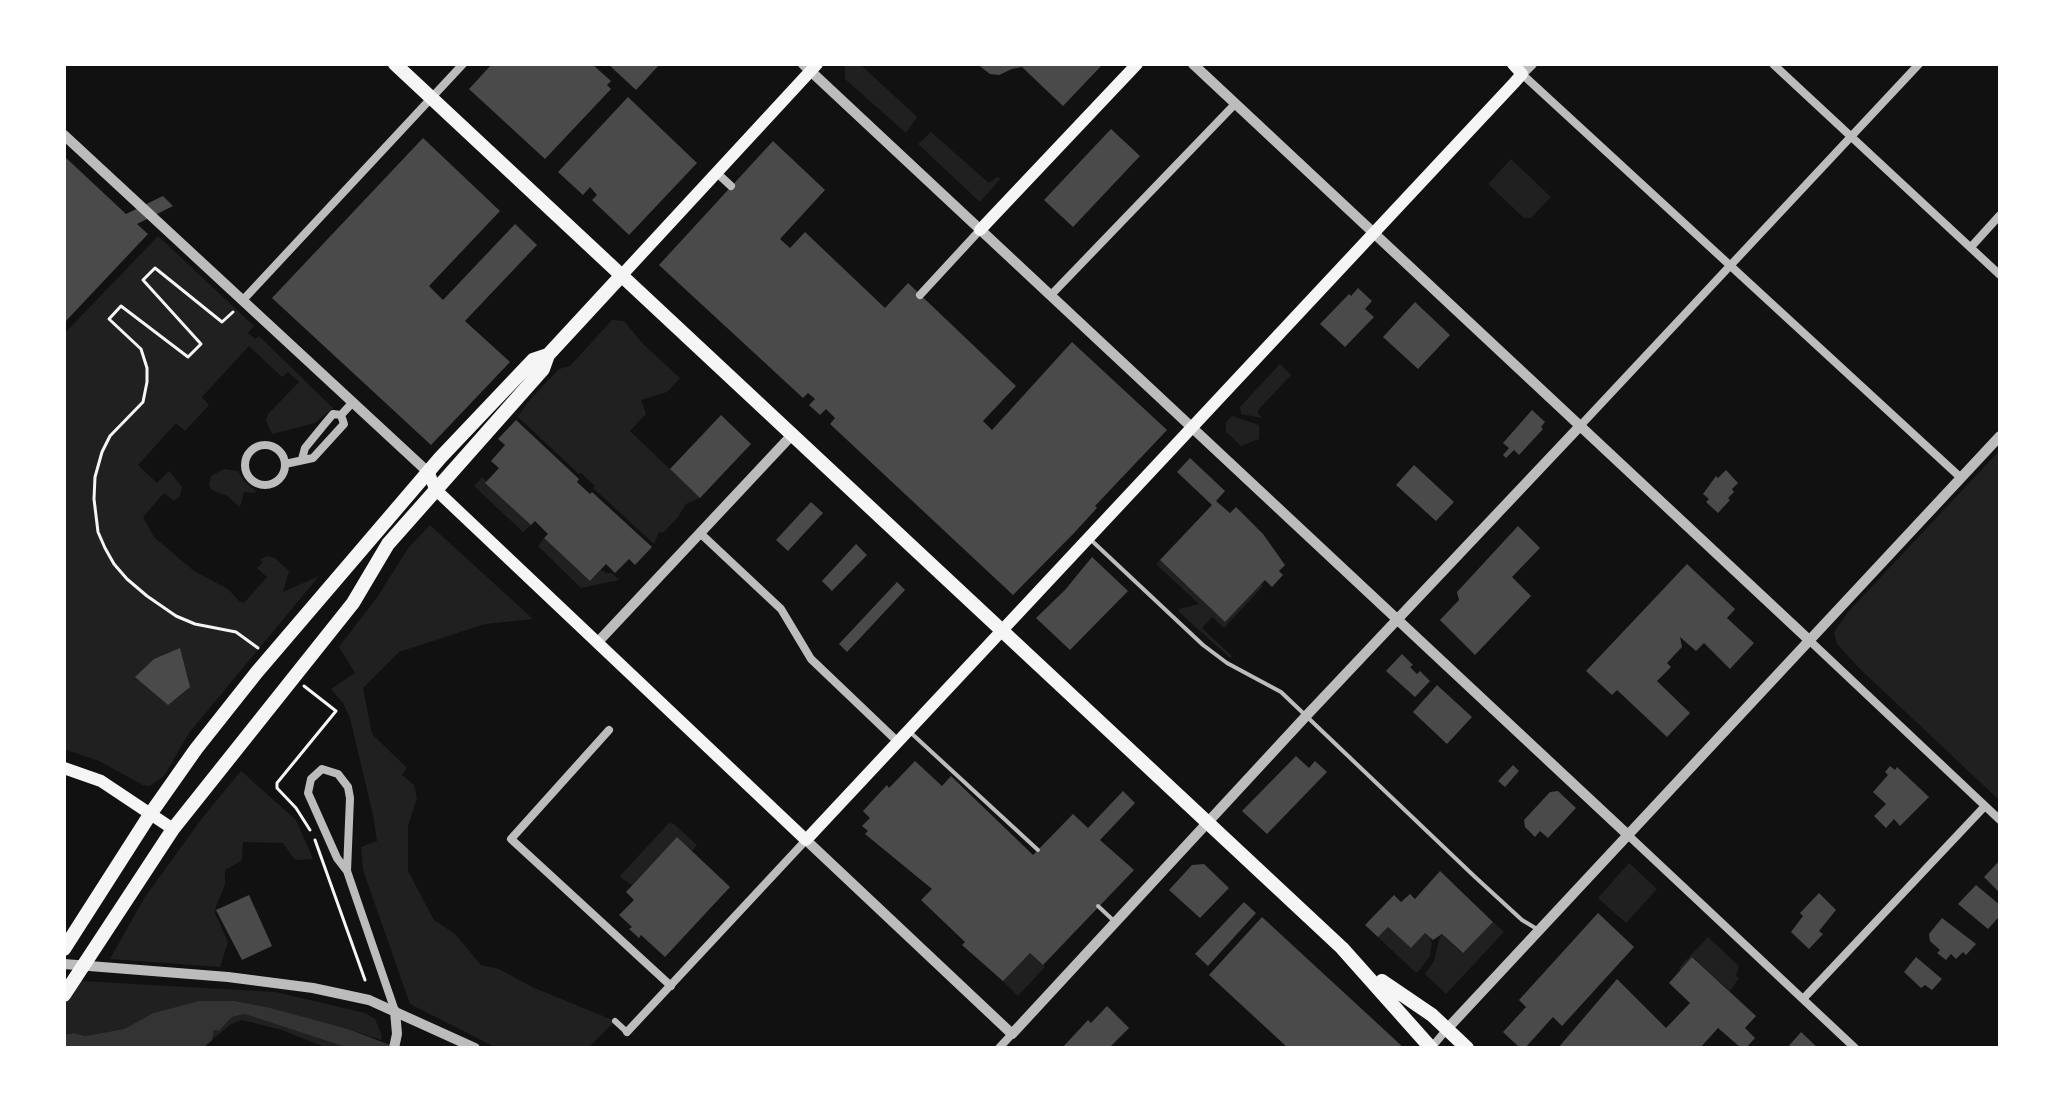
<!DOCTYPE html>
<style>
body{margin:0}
#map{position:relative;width:2064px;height:1112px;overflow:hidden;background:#111;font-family:Cabin,sans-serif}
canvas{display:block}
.frame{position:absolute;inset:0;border:66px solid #fff;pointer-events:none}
</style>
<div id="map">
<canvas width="2064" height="1112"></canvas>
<div class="frame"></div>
</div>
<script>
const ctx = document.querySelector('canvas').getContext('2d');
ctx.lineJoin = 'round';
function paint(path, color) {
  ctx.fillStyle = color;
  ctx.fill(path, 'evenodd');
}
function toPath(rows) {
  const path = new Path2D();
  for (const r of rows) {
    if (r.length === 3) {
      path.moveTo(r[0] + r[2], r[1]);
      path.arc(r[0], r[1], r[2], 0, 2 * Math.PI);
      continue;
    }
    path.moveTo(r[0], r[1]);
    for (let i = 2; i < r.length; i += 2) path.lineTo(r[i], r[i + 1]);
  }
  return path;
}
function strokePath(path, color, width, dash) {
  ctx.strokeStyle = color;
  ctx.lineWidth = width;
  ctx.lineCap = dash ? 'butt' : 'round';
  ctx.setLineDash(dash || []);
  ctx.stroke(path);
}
paint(toPath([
 [845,64,860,64,917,117,906,133,845,79],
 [931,132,989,183,997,177,1001,178,980,202,918,144],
 [1511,159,1551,197,1531,218,1524,218,1488,184],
 [158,236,254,326,248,333,255,339,259,336,333,408,315,423,272,434,266,421,268,414,299,382,288,372,282,377,249,346,202,397,209,405,185,431,176,423,138,465,157,483,169,471,182,487,180,496,174,501,164,493,143,517,154,537,194,571,228,589,239,601,244,603,267,577,257,568,263,562,260,559,268,556,275,558,289,571,283,592,319,576,189,733,164,776,150,786,143,785,99,761,64,749,64,334],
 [612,320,624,321,642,343,680,378,667,392,641,400,646,414,630,431,700,498,686,504,678,517,663,533,659,532,654,544,593,488,595,486,581,473,579,474,518,417,527,403,559,369,570,366],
 [1280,364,1291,375,1258,410,1258,414,1263,418,1241,414,1240,407],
 [1232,416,1259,425,1259,439,1241,446,1226,432,1226,422],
 [2000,450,2000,801,1859,668,1837,644,1834,632,1848,612],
 [224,469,238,471,244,481,256,491,255,493,244,492,240,507,227,496,212,490,209,486,211,476],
 [482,477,531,525,523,532,474,486],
 [430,525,533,619,485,624,399,652,363,688,372,734,407,768,402,775,414,785,417,798,408,826,408,871,434,920,455,934,481,965,499,969,532,987,615,1021,588,1048,497,1048,410,1004,363,870,361,847,377,841,373,815,350,718,343,703,331,689,355,673,339,647,378,596,409,547],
 [544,538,590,581,601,570,606,573,612,573,619,580,581,588,538,546],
 [1160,560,1225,622,1261,584,1263,586,1224,628,1212,617,1202,628,1232,656,1230,658,1179,612,1179,609,1199,604,1156,564],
 [241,771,296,820,313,859,295,860,283,843,243,842,242,860,225,870,225,885,216,906,215,913,228,942,220,967,110,959,145,897,203,817],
 [669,823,674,824,697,845,692,851,677,837,632,885,623,879,620,876],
 [1629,863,1657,889,1626,923,1598,898],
 [1493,922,1504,932,1446,994,1425,974,1434,961,1440,937,1442,934,1462,953],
 [1388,927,1411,948,1425,933,1430,938,1432,943,1430,956,1418,972,1415,972,1378,937],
 [1708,937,1739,966,1736,976,1739,978,1730,991,1693,957,1681,970,1679,968],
 [1030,953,1045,967,1018,996,993,972,999,966],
 [64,980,276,992,365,1013,375,1019,382,1036,381,1040,348,1029,235,1001,200,1001,153,1013,124,1029,85,1036,74,1033,64,1035],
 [246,1014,338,1043,349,1048,327,1048,282,1030,242,1020,231,1024,212,1040,213,1030,219,1031,232,1017]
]), '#202020');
paint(toPath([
 [199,1001,235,1001,270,1008,348,1029,398,1048,349,1048,245,1014,232,1017,219,1031,214,1030,212,1040,203,1048,64,1048,64,1035,74,1033,85,1036,124,1029,153,1013]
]), '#333');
paint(toPath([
 [492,64,592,64,611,81,607,85,611,89,545,159,469,89],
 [608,64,660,64,636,90],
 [977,64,1103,64,1063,106,1022,67,1012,69,999,75,990,74],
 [628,97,697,163,629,235,592,200,597,195,590,187,583,195,558,172],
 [1111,129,1140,156,1073,227,1044,200],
 [423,138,500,211,429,286,443,300,515,224,537,245,465,321,510,362,431,445,272,298],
 [773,141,825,190,780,239,790,248,805,232,885,308,908,283,1016,386,983,421,992,430,1072,342,1167,430,1095,506,1097,508,1074,533,1013,595,830,424,835,418,826,409,820,415,809,405,815,399,808,393,803,398,659,265],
 [64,156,126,214,163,196,173,206,137,224,148,234,64,323],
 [1358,288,1372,301,1365,309,1374,317,1345,347,1320,324,1349,294,1351,296],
 [1415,302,1450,335,1418,369,1383,337],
 [1532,410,1545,422,1541,427,1543,429,1519,455,1514,450,1506,458,1503,455,1509,448,1503,443],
 [721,415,751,444,700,498,670,469],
 [516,420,579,479,577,482,590,494,592,492,652,547,635,565,629,559,615,573,606,564,590,581,544,538,548,534,535,521,531,525,485,483,499,468,491,461,505,445,498,439],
 [1190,458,1225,491,1216,501,1230,513,1236,507,1263,534,1285,565,1279,571,1283,575,1272,587,1265,580,1225,622,1160,560,1212,505,1177,472],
 [1414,465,1454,502,1436,521,1396,485],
 [1726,470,1738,483,1732,489,1734,492,1728,498,1730,500,1718,513,1706,502,1709,499,1703,494,1716,476,1718,478],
 [811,502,823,513,788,551,776,540],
 [1518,526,1540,548,1512,577,1531,596,1475,655,1440,620,1459,600,1457,592],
 [856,544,867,555,832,591,822,581],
 [1092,557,1128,591,1070,650,1036,618,1065,590],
 [1687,564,1735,609,1727,618,1754,643,1730,669,1704,643,1696,651,1680,637,1682,647,1667,663,1671,667,1657,681,1690,713,1667,737,1617,690,1612,695,1586,671],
 [897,582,905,590,847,652,839,644],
 [180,648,190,687,168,705,135,677,154,659],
 [1402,654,1413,665,1410,667,1417,674,1420,671,1430,681,1415,697,1386,671],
 [1437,685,1472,717,1447,744,1413,712],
 [1296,756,1309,768,1315,761,1327,772,1267,834,1242,811],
 [915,761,942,786,951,776,1033,855,1073,814,1088,828,1123,791,1135,803,1100,840,1134,870,1043,965,1030,953,1003,981,962,945,965,942,921,900,932,889,865,834,868,831,862,826,870,818,863,811,887,785,889,788],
 [1513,765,1519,771,1505,787,1498,781],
 [1890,766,1895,770,1897,767,1929,797,1900,826,1894,819,1886,828,1874,816,1886,804,1873,792,1888,775,1885,772],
 [1558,791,1576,808,1548,838,1540,831,1535,837,1525,827,1524,820,1550,792],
 [677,837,730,887,665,957,641,935,639,938,629,929,632,927,619,915,634,900,626,892],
 [2000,860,2000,893,1984,877],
 [1204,864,1229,888,1200,918,1169,890,1192,865],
 [1440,871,1493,922,1463,953,1442,934,1433,940,1425,933,1411,948,1388,927,1378,937,1365,925,1394,895,1401,902,1410,894,1415,899],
 [1976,885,2000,905,2000,920,1998,918,1988,929,1958,904],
 [1819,893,1836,910,1819,931,1823,934,1809,949,1791,932,1803,916,1800,913],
 [249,895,272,946,242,960,216,910],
 [1244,902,1256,913,1208,966,1195,954],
 [1598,913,1634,947,1562,1026,1553,1017,1525,1048,1520,1048,1503,1032,1526,1007,1519,1000],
 [1262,917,1404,1048,1288,1048,1209,975],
 [1942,918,1976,944,1966,955,1963,952,1956,959,1951,954,1946,960,1937,953,1940,950,1930,941,1929,934],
 [1692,957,1756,1016,1745,1028,1755,1038,1746,1048,1741,1048,1718,1028,1700,1048,1558,1048,1617,979,1666,1028,1690,1003,1669,983],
 [1916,957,1942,979,1932,990,1925,985,1921,988,1904,972],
 [1107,1006,1129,1028,1109,1048,1062,1048,1088,1020,1091,1023],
 [1801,1032,1818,1048,1787,1048]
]), '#4a4a4a');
strokePath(toPath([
 [233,312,222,322,155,268,143,280,201,344,188,357,121,306,109,319,141,349,147,368,147,382,143,402,110,436,102,452,95,477,94,499,98,532,105,548,114,564,127,579,147,596,176,616,195,624,236,632,258,648],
 [304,686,336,711,277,783,277,788,296,808,310,830],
 [315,840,365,980]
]), '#f5f5f5', 3);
strokePath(toPath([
 [1091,540,1203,645,1227,663,1281,692,1474,876,1522,920,1537,929],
 [910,732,1038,850],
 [1098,906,1114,921]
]), '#bcbcbc', 4);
strokePath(toPath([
 [615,1021,627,1032]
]), '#bcbcbc', 6);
strokePath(toPath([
 [1773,64,2000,275],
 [1522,74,1960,477],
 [717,173,731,186],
 [1971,247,2000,215],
 [920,295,980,230],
 [1051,295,1235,104],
 [243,300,463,64],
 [1580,426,1919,64],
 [265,465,20],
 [302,459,305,448,323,426,333,414,341,415,353,402],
 [285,464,313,458,344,424,341,415],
 [700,533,781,609,811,659,898,742],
 [1809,640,2000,820],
 [609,730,511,839,671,986],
 [1629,836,1855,1048],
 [347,871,337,858,308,793,311,779,322,769,338,774,348,787,350,798,347,871,395,1011],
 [1803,999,1985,806],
 [627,1032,806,840],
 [999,1048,1012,1034],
 [1431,1048,1447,1029]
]), '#bcbcbc', 8);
strokePath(toPath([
 [803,64,1629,836],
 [1193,64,1809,640],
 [1522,74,1532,64],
 [64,135,429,473],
 [597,643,791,436],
 [806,840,1012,1034,1307,715,1580,426],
 [64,964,228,977,313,988,369,1000,475,1048],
 [1447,1029,2000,436],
 [394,1048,397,1034,395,1011]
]), '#bcbcbc', 10);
strokePath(toPath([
 [980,230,1137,64],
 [621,276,817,64],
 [429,473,435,489,806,840,1514,83,1522,74,1513,64],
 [64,768,101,781,173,829]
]), '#f5f5f5', 12);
strokePath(toPath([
 [395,64,1342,948,1431,1048],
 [64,949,151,813,196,749,257,672,440,458,533,360,548,355],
 [1382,981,1432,1015,1467,1048],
 [64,995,173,829,353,603,388,544,543,369,548,355,621,276]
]), '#f5f5f5', 14);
</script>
